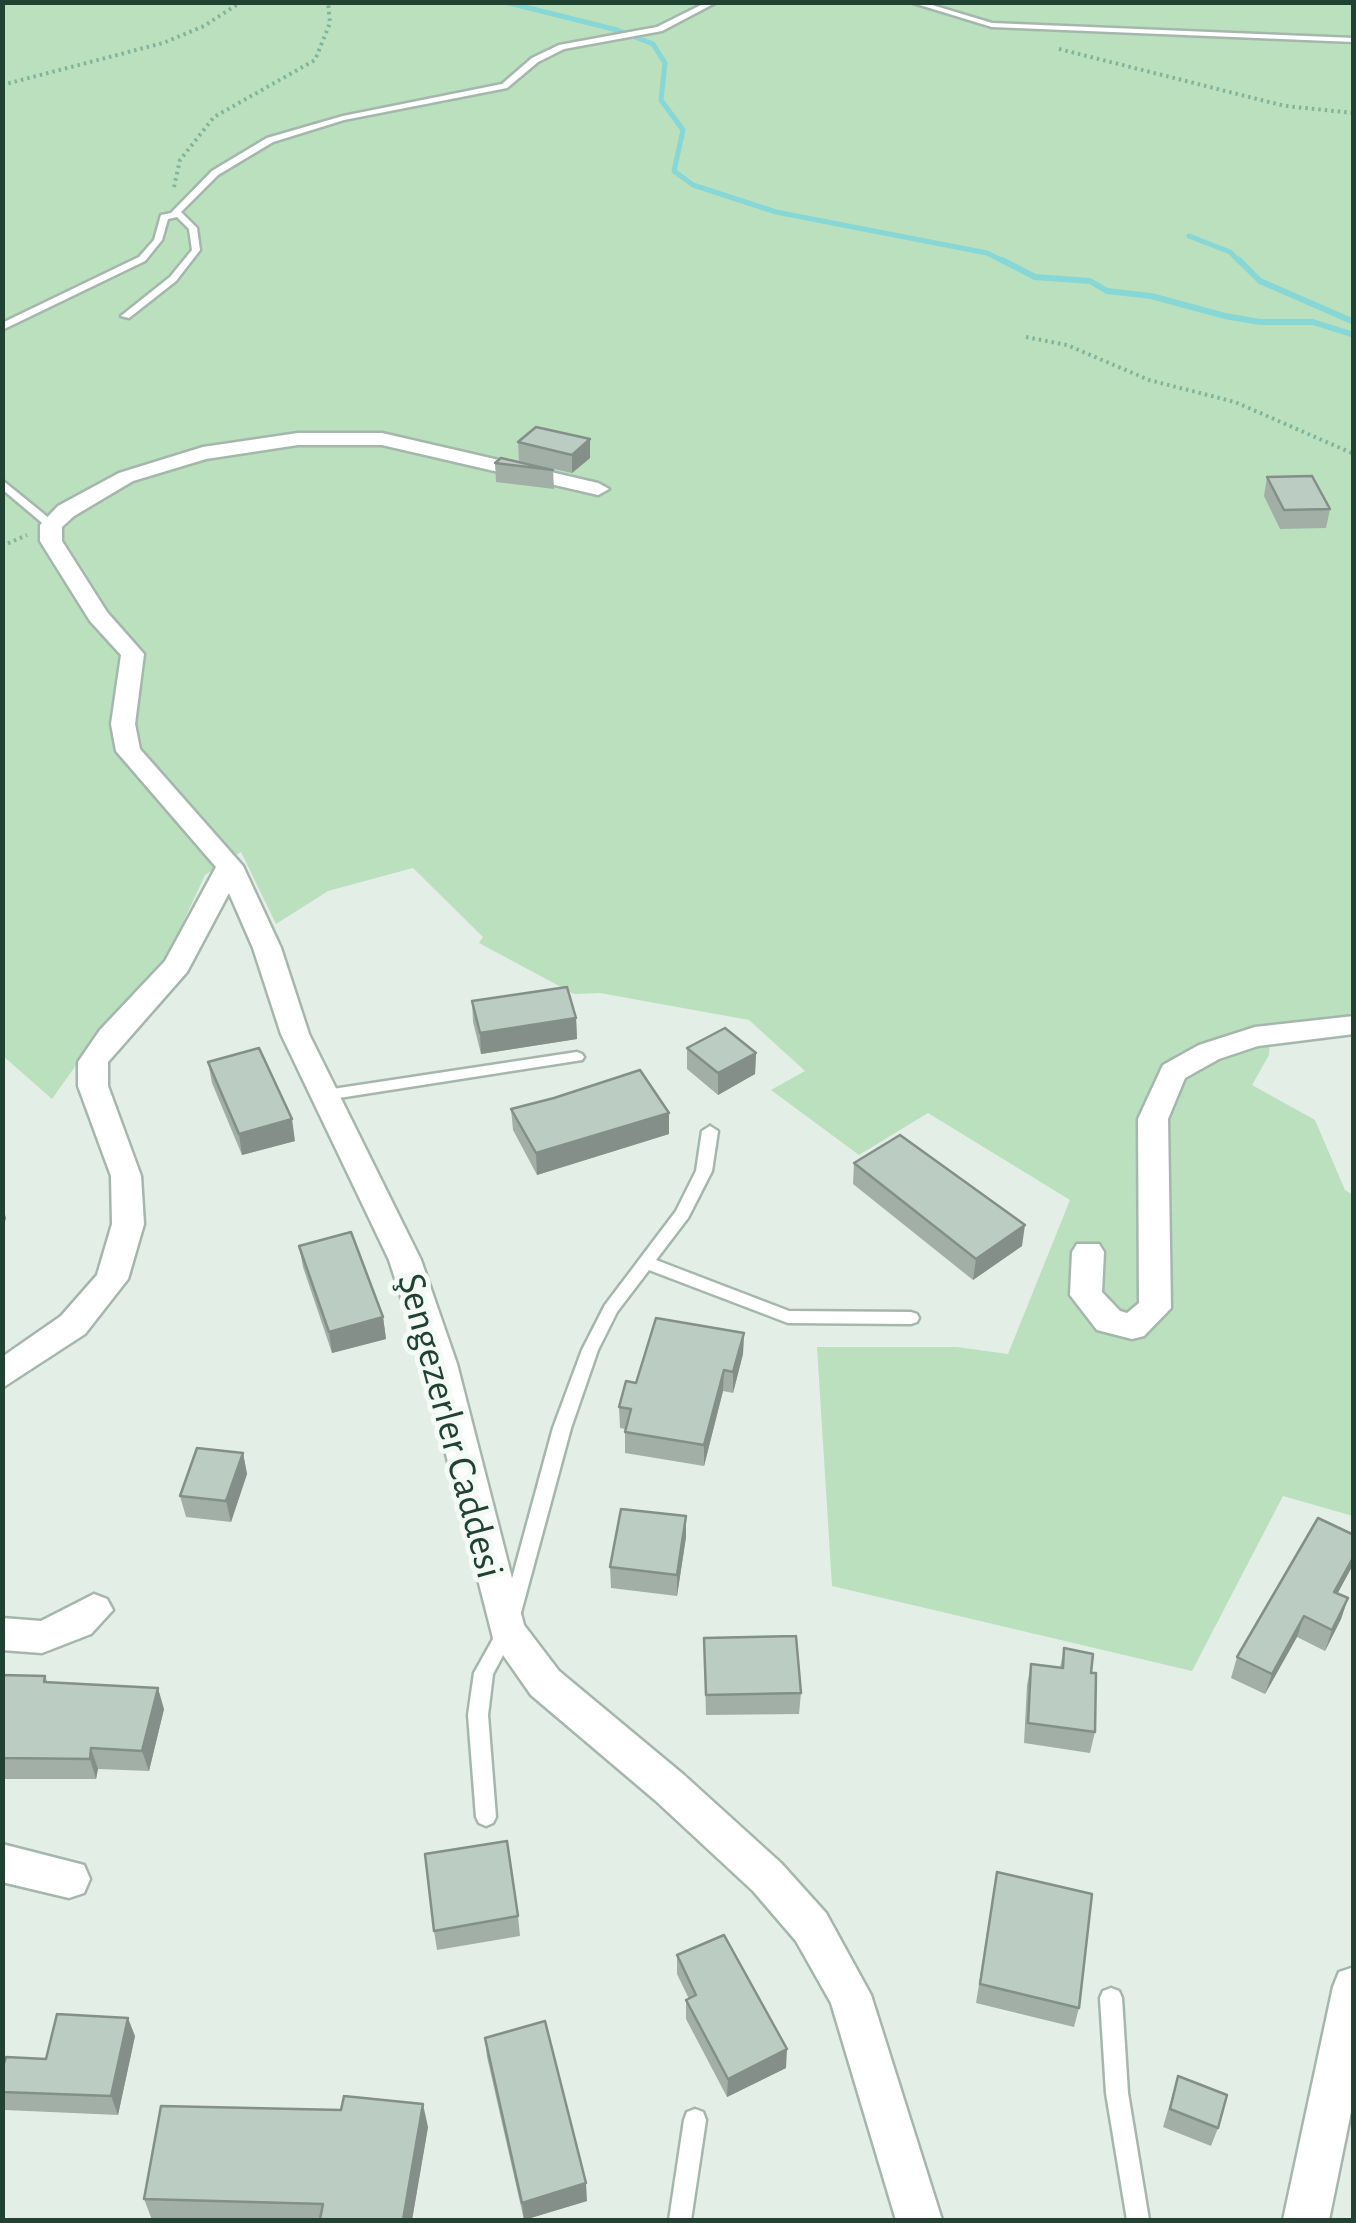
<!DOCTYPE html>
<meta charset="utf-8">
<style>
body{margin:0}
#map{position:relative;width:1356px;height:2223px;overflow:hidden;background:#e3eee7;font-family:"Alegreya Sans",sans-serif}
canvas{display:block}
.frame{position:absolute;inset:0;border:5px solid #214133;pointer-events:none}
</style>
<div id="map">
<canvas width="1356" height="2223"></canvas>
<div class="frame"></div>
</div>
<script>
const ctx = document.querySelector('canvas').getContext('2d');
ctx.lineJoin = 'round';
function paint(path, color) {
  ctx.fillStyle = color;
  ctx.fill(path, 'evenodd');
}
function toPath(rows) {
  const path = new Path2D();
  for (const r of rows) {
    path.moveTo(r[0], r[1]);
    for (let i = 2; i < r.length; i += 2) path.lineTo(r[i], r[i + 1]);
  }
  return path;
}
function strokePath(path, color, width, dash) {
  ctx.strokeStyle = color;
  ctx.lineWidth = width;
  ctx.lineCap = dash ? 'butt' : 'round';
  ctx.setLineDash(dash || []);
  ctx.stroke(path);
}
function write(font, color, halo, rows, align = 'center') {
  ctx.font = font + ' "Alegreya Sans",sans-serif';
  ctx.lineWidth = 10;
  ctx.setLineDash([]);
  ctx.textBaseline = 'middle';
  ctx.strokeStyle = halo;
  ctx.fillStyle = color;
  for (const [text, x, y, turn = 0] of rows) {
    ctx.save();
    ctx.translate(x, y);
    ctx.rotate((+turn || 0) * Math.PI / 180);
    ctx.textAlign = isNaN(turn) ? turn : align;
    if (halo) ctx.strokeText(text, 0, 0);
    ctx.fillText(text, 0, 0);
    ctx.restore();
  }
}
paint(toPath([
 [3,3,1353,3,1353,1011,1344,1018,1293,1021,1270,1034,1269,1055,1252,1085,1315,1120,1345,1190,1353,1195,1353,1516,1283,1496,1192,1671,832,1586,817,1347,957,1347,1008,1354,1070,1200,928,1113,859,1155,771,1090,805,1071,749,1020,600,993,574,994,479,943,483,937,413,868,328,891,276,924,241,852,205,875,163,966,106,1023,52,1099,3,1056]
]), '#bae0be');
strokePath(toPath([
 [505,2,617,30,653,44,665,63,661,100,683,130,674,171,693,185,776,212,987,253,1007,263],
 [1189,236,1230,252,1241,263]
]), '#87d7d6', 5);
strokePath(toPath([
 [1002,260,1035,277,1090,281,1107,291,1151,296,1225,316,1260,322,1313,322,1354,335],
 [1239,260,1260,281,1354,322]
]), '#87d7d6', 6);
const service = toPath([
 [707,2,717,2,662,31,564,49,538,62,507,88,344,120,273,142,218,175,181,212,197,228,200,250,176,281,129,318,121,316,170,277,192,250,189,229,177,217,168,219,162,240,145,261,2,330,2,323,139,257,154,240,161,215,171,213,212,171,267,138,343,116,502,84,532,58,559,45,657,27,707,2],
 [910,2,922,2,992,23,1354,38,1354,42,992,27,910,2],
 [2,480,55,523,55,527,47,527,2,489,2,480],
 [577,1052,582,1054,584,1057,582,1060,326,1100,319,1095,326,1090,577,1052],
 [710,1126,718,1131,712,1171,688,1218,656,1260,789,1311,911,1312,917,1314,919,1318,917,1322,911,1324,788,1323,649,1270,617,1312,598,1350,571,1428,516,1631,493,1674,488,1715,496,1817,493,1823,486,1826,479,1823,476,1817,468,1715,474,1673,498,1630,553,1428,582,1350,605,1305,676,1211,696,1171,702,1131,710,1126],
 [1111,1988,1119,1991,1122,1998,1128,2093,1149,2220,1127,2220,1106,2093,1100,1998,1103,1991,1111,1988],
 [695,2109,703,2112,706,2120,691,2220,669,2220,684,2120,687,2112,695,2109]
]);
const minor = toPath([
 [298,433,382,433,598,483,609,489,598,495,382,445,298,445,206,459,133,481,74,516,62,527,62,541,107,612,144,654,135,724,140,749,243,866,281,948,309,1034,421,1260,457,1364,524,1625,559,1671,684,1775,781,1863,826,1913,871,1995,942,2220,896,2220,831,2003,796,1941,753,1891,656,1801,531,1695,494,1642,423,1364,389,1260,281,1034,253,948,229,893,187,972,108,1062,108,1086,141,1176,144,1224,128,1279,85,1334,2,1388,2,1357,61,1316,97,1275,112,1224,111,1176,78,1086,78,1062,100,1030,165,961,216,867,116,751,111,724,121,655,90,621,40,541,40,525,58,506,119,473,203,447,298,433],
 [1354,1016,1354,1034,1258,1046,1219,1059,1185,1078,1168,1119,1171,1308,1144,1336,1132,1339,1097,1330,1070,1295,1072,1252,1077,1244,1099,1244,1104,1252,1102,1292,1120,1311,1127,1313,1139,1303,1138,1119,1163,1065,1199,1045,1255,1027,1354,1016],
 [94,1594,107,1599,113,1610,91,1634,42,1653,2,1650,2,1618,41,1621,94,1594],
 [2,1844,84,1865,90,1879,84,1893,69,1898,2,1882,2,1844],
 [1354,1967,1354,2097,1329,2220,1283,2220,1333,1987,1339,1972,1354,1967]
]);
strokePath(service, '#a5b7ad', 5);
strokePath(minor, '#a5b7ad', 5);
strokePath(toPath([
 [1059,49,1285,106,1354,113],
 [2,85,163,43,204,26,241,2],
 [174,187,180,160,214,117,315,60,330,23,328,2],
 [1026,337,1067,345,1149,380,1235,402,1354,454],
 [2,546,27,535]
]), '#81b49b', 4, [2.5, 4]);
paint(service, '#fff');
paint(minor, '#fff');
paint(toPath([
 [590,439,590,458,572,473,519,461,518,442],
 [495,463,553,470,554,489,496,482],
 [1267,477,1330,509,1326,528,1280,529,1264,496],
 [472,1001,576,1018,577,1039,481,1054,473,1022],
 [687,1048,756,1053,755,1074,718,1095,687,1069],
 [208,1062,295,1141,242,1155,212,1083],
 [511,1109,669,1113,669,1134,537,1175,513,1130],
 [854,1163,1022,1246,973,1280,853,1184],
 [299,1246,383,1317,386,1339,332,1353,303,1267],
 [744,1333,743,1354,733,1393,723,1391,704,1466,625,1453,625,1429,620,1428,619,1407,636,1383],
 [243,1453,247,1474,231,1522,186,1517,180,1496],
 [1354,1535,1354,1563,1337,1594,1348,1598,1341,1619,1325,1651,1297,1637,1265,1694,1231,1678,1237,1657],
 [686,1537,677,1596,611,1588,610,1567],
 [704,1638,801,1693,799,1714,706,1715],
 [1064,1648,1091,1673,1095,1732,1090,1753,1024,1743,1027,1685,1031,1664,1060,1668],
 [2,1675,45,1676,48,1683,164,1709,149,1771,98,1769,96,1779,2,1779],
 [997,1872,1079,2008,1074,2027,976,2003],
 [518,1916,520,1936,437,1950,434,1931],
 [677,1955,786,2068,727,2097,686,2019,686,2000,689,1999,677,1974],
 [135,2036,118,2115,5,2110,2,2105,2,2069],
 [485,2038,587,2201,524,2220,487,2057],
 [1178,2076,1218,2128,1211,2146,1163,2127],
 [428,2127,412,2220,152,2220,144,2199]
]), '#a1afa7');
paint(toPath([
 [590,439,590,458,572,473,572,455],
 [576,1018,577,1039,481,1054,480,1033],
 [756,1053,755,1074,718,1095,718,1073],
 [669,1113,669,1134,537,1175,536,1153],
 [292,1119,295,1141,242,1155,239,1134],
 [2,1205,6,1218,2,1232],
 [1025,1225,1022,1246,973,1280,976,1259],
 [383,1317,386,1339,332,1353,329,1332],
 [744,1333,743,1354,733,1393,733,1372],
 [724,1370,723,1391,704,1466,704,1445],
 [243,1453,247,1474,231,1522,226,1501],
 [686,1516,686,1537,677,1596,677,1575],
 [1354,1556,1354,1563,1327,1613,1334,1592],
 [1348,1598,1341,1619,1325,1651,1332,1630],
 [1304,1616,1297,1637,1265,1694,1272,1674],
 [158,1688,164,1709,149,1771,142,1751],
 [91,1748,98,1769,96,1779,90,1759],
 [128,2018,135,2036,118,2115,111,2096],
 [787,2049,786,2068,727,2097,728,2079],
 [423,2104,428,2127,412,2220,403,2220],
 [586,2183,587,2201,524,2220,522,2203]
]), '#838f88');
const building = toPath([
 [536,427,590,439,572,455,518,442,536,427],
 [501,458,553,470,495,463,501,458],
 [1312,476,1330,509,1284,510,1267,477,1312,476],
 [567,987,576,1018,480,1033,472,1001,567,987],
 [725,1028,756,1053,718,1073,687,1048,725,1028],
 [259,1048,292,1119,239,1134,208,1062,259,1048],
 [640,1070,669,1113,536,1153,511,1109,554,1098,640,1070],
 [900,1135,1025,1225,976,1259,854,1163,900,1135],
 [351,1232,383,1317,329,1332,299,1246,351,1232],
 [656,1318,744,1333,733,1372,724,1370,704,1445,625,1432,631,1409,619,1407,626,1381,636,1383,656,1318],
 [197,1448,243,1453,226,1501,180,1496,197,1448],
 [621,1509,686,1516,677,1575,610,1567,621,1509],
 [1318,1518,1354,1535,1354,1556,1334,1592,1348,1598,1332,1630,1304,1616,1272,1674,1237,1657,1318,1518],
 [796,1636,801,1693,706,1695,704,1638,796,1636],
 [1064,1648,1093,1654,1091,1673,1096,1673,1095,1732,1028,1723,1031,1664,1063,1668,1064,1648],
 [2,1675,45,1676,44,1682,158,1688,142,1751,91,1748,90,1759,2,1758,2,1675],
 [507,1841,518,1916,434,1931,425,1854,507,1841],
 [997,1872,1092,1894,1079,2008,980,1984,997,1872],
 [724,1935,787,2049,728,2079,686,2000,696,1995,677,1955,724,1935],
 [57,2014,128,2018,111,2096,2,2092,2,2069,6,2057,46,2059,57,2014],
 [545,2021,586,2183,522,2203,485,2038,545,2021],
 [1178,2076,1227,2095,1218,2128,1170,2109,1178,2076],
 [344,2096,423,2104,403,2220,320,2219,323,2204,144,2199,161,2106,341,2110,344,2096]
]);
paint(building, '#bbccc2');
strokePath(building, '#838f88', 2.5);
write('40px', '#214133', '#f4faf6', [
 ["Şengezerler Caddesi",450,1426,75]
]);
</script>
